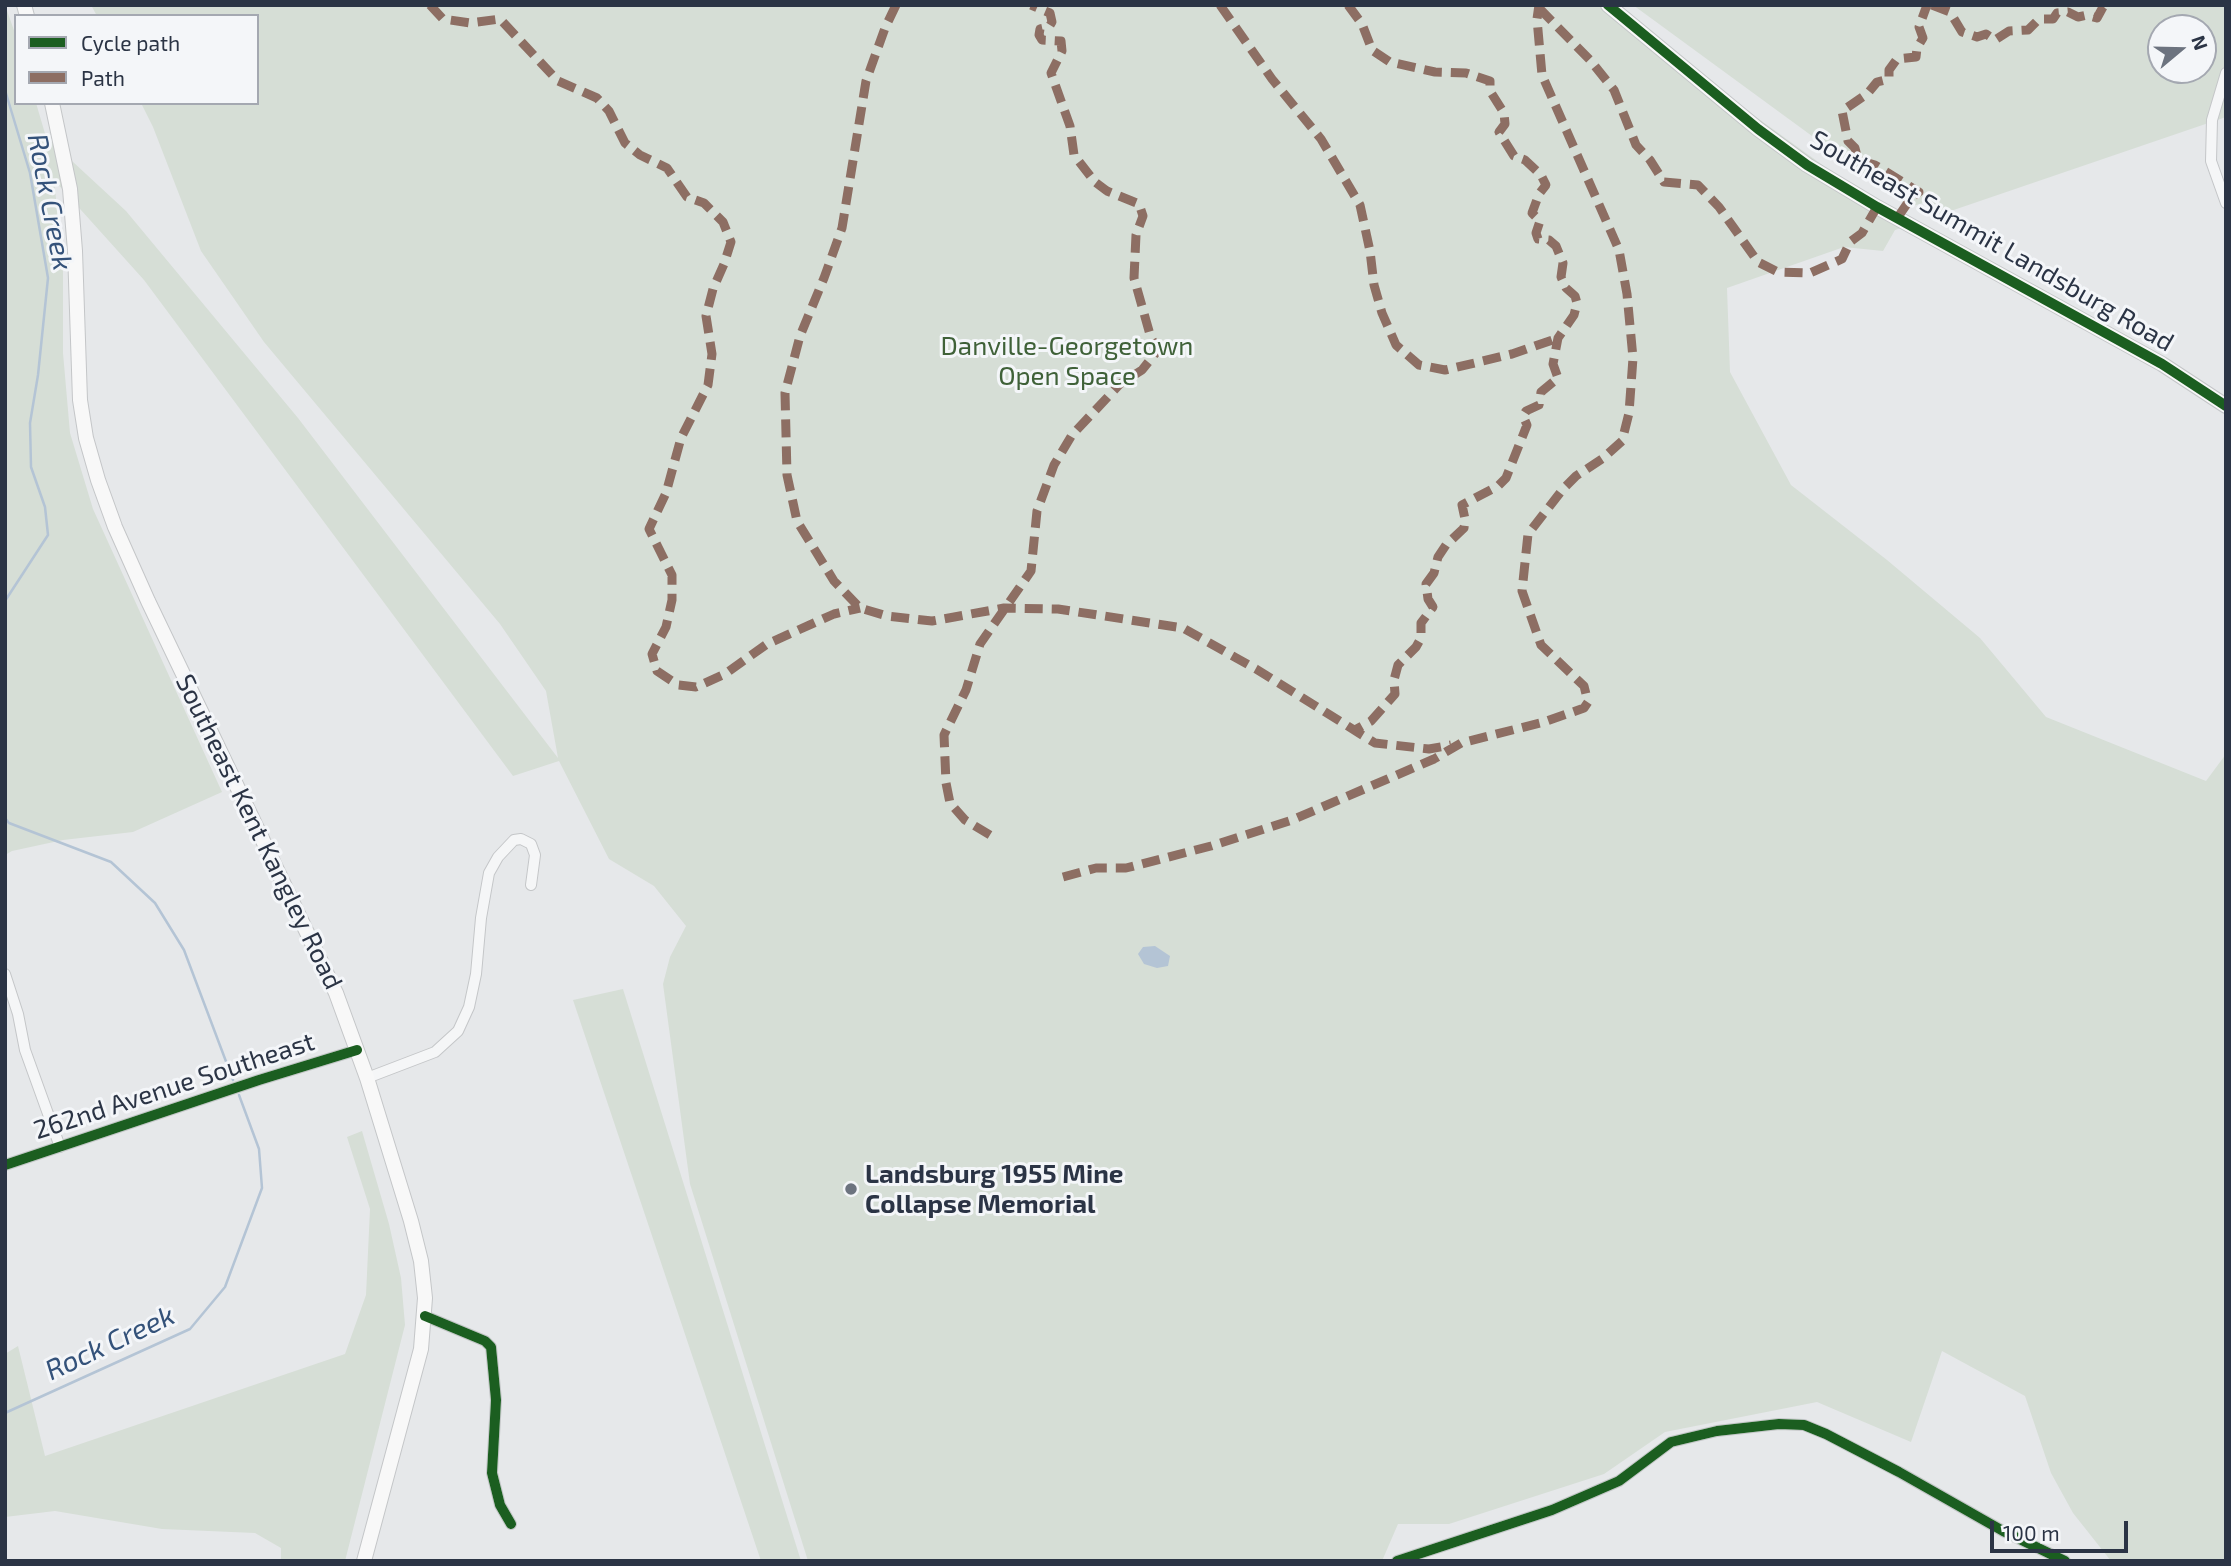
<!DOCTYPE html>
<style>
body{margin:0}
#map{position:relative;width:2231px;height:1566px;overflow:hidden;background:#e6e8ea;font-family:"Exo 2",sans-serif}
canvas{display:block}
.frame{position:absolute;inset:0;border:7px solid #2b3445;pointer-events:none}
.legend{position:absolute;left:14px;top:14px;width:245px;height:91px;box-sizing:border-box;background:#f4f6f9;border:2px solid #a4a8b1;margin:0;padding:9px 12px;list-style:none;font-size:21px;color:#2b3445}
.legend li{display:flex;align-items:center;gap:14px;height:35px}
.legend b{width:35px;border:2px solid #a4a8b1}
.north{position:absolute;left:2147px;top:14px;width:70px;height:70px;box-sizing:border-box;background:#f4f6f9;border:2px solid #a4a8b1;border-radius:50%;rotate:71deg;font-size:19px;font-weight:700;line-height:28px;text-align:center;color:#2b3445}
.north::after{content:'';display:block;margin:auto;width:24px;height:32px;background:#6c737f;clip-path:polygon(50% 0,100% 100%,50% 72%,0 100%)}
.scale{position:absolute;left:1990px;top:1521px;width:138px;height:32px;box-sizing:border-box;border:4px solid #2b3445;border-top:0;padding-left:9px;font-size:21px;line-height:24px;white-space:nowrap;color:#2b3445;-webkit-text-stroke:5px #f4f6f9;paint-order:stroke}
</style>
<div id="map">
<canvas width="2231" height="1566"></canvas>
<div class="frame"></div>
<ul class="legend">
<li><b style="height:9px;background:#1b5e20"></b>Cycle path</li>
<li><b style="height:9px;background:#8d6e63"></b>Path</li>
</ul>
<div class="north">N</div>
<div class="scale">100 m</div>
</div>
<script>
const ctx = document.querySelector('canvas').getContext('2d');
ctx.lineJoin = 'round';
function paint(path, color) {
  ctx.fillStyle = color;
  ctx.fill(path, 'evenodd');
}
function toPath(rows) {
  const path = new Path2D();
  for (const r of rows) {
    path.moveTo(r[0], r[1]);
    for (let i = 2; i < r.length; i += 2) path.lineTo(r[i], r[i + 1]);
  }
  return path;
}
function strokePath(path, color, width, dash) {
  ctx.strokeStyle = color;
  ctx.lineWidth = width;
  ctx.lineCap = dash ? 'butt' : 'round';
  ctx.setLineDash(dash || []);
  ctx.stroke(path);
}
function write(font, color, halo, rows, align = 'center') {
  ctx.font = font + ' "Exo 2",sans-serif';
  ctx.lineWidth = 6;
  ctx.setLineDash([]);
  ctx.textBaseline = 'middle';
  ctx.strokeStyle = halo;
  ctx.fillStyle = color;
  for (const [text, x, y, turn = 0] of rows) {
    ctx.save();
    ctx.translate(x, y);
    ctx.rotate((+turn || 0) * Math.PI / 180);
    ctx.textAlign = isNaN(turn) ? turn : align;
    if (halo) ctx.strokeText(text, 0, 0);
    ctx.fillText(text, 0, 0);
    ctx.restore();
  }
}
paint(toPath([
 [5,5,16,36,16,103,36,103,46,137,126,211,298,418,558,758,546,691,500,624,264,342,201,251,153,127,141,103,257,103,257,16,97,16,91,5,1601,5,1907,226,1895,230,1883,251,1844,247,1727,288,1730,372,1791,485,1887,560,1980,638,2046,717,2206,781,2226,754,2226,1561,2111,1561,2073,1513,2051,1473,2025,1396,1942,1351,1911,1442,1817,1402,1665,1432,1604,1474,1449,1524,1398,1524,1382,1561,808,1561,690,1184,663,984,670,957,686,926,654,886,609,859,559,761,513,776,144,280,54,180,63,262,63,353,70,433,93,509,222,792,133,832,63,840,12,851,5,855],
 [1633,5,2226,5,2226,117,1939,215,1923,203,1909,207],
 [2161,28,2203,28,2203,70,2161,70],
 [623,989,801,1561,761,1561,573,1000],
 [362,1131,389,1224,401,1278,405,1325,345,1561,281,1561,281,1548,255,1533,162,1529,55,1511,5,1517,5,1354,18,1346,45,1456,345,1354,366,1295,370,1209,347,1137]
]), '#d6ded6');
paint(toPath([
 [1155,946,1170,956,1168,966,1157,968,1144,964,1138,954,1143,947]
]), '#b4c4d5');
strokePath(toPath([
 [5,90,30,173,48,278,38,375,30,423,31,467,45,507,48,535,5,601],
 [5,818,9,823,111,862,155,903,184,950,233,1080],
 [5,1413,190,1329,225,1287,262,1188,259,1149,239,1095]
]), '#b4c4d5', 2.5);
const street = toPath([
 [2226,73,2212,120,2211,161,2226,203],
 [5,974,18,1014,25,1050,60,1147],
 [367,1078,435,1052,458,1031,469,1007,476,974,481,918,489,873,498,857,514,840,521,839,531,844,535,855,531,885],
 [5,1165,259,1080,357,1050],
 [425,1316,485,1341,491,1347,496,1400,492,1473,500,1505,511,1524],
 [1397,1561,1552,1510,1619,1481,1671,1442,1717,1431,1779,1424,1804,1425,1826,1434,1899,1472,2003,1531,2065,1561]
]);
const secondary = toPath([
 [24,5,27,16],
 [1608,5,1758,129,1807,165,1877,207,2162,364,2226,406],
 [52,103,70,189,75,251,80,400,86,438,98,480,115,527,148,601,336,993,367,1078,411,1221,421,1261,425,1298,421,1349,364,1561]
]);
strokePath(street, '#c4c6c8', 12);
strokePath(secondary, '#c4c6c8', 16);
strokePath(street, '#f5f6f7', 10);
strokePath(secondary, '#f8f8f8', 14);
strokePath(toPath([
 [430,5,443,19,470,23,500,19,558,81,597,98,609,111,625,143,640,155,667,168,687,197,704,203,723,222,731,242,724,264,713,289,706,316,712,354,708,385,681,438,666,493,649,529,672,575,672,600,666,627,652,654,657,671,678,685,696,687,725,674,767,644,834,614,860,608],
 [896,5,885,28,866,81,842,228,824,278,800,336,785,393,787,475,797,521,834,581,860,608,887,616,932,621,1004,608,1058,609,1183,628,1256,669,1375,743,1429,749,1451,745],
 [1220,5,1272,79,1321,139,1360,205,1370,251,1374,285,1382,313,1396,345,1419,365,1445,370,1512,354,1558,338],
 [1348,5,1362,24,1372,50,1390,62,1435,72,1466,73,1490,81,1490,91,1504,113,1505,124,1499,132,1514,156,1525,160,1541,175,1546,185,1539,194,1532,213,1540,221,1536,233,1538,239,1549,240,1556,246,1563,263,1561,277,1566,288,1575,296,1577,303,1574,315,1558,338,1553,364,1558,378,1541,392,1539,405,1526,411,1523,416,1527,425,1506,478,1498,486,1462,505,1465,519,1464,528,1446,545,1438,557,1434,573,1426,584,1428,599,1433,607,1421,623,1421,638,1416,647,1398,665,1394,680,1395,694,1371,721,1355,730],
 [1932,5,1950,12,1962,32,1977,37,1986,34,1995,40,2009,31,2028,30,2039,19,2053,19,2057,13,2068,12,2078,17,2087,15,2097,18,2103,7,2113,5],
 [1539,8,1590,60,1614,90,1636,145,1650,160,1664,182,1698,185,1719,207,1758,262,1778,272,1810,273,1842,259,1850,242,1862,233,1877,207],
 [1898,217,1911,198,1919,192,1875,165,1858,160,1855,148,1848,141,1842,111,1867,94,1877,82,1889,79,1889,70,1897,59,1916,57,1917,48,1923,38,1919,27,1927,5],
 [990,835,965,820,950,803,946,783,944,735,966,690,980,644,1031,571,1037,511,1054,465,1072,435,1120,384,1142,370,1158,350,1151,338,1134,278,1136,235,1143,216,1139,204,1107,191,1095,182,1074,155,1070,126,1051,73,1062,51,1061,41,1042,40,1039,35,1040,29,1049,27,1052,22,1050,13,1031,5],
 [1063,877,1096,868,1126,868,1211,846,1292,820,1434,759,1461,743,1544,722,1584,708,1588,702,1584,686,1541,645,1522,591,1528,534,1563,489,1576,476,1602,459,1622,441,1629,413,1633,358,1627,294,1619,250,1542,75,1537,19,1539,5]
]), '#8d6e63', 9, [18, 9]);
strokePath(toPath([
 [1608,5,1758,129,1807,165,1877,207,2162,364,2226,406],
 [5,1165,259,1080,357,1050],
 [425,1316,485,1341,491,1347,496,1400,492,1473,500,1505,511,1524],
 [1397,1561,1552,1510,1619,1481,1671,1442,1717,1431,1779,1424,1804,1425,1826,1434,1899,1472,2003,1531,2065,1561]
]), '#1b5e20', 10);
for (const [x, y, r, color] of [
 [851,1189,7,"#6c737f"]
]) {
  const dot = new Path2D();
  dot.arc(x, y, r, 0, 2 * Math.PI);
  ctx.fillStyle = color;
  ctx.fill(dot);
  strokePath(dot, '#f4f6f9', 2.5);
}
write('26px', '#2b3445', '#f4f6f9', [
 ["Southeast Summit Landsburg Road",1992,241,30],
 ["Southeast Kent Kangley Road",259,832,64],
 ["262nd Avenue Southeast",174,1086,-18]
]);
write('26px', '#3f6138', '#f4f6f9', [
 ["Danville-Georgetown",1067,346],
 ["Open Space",1067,376]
]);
write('bold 26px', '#2b3445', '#f4f6f9', [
 ["Landsburg 1955 Mine",865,1174],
 ["Collapse Memorial",865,1204]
], 'left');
write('italic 28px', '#34527a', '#f4f6f9', [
 ["Rock Creek",50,202,79],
 ["Rock Creek",110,1343,-25]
]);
</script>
